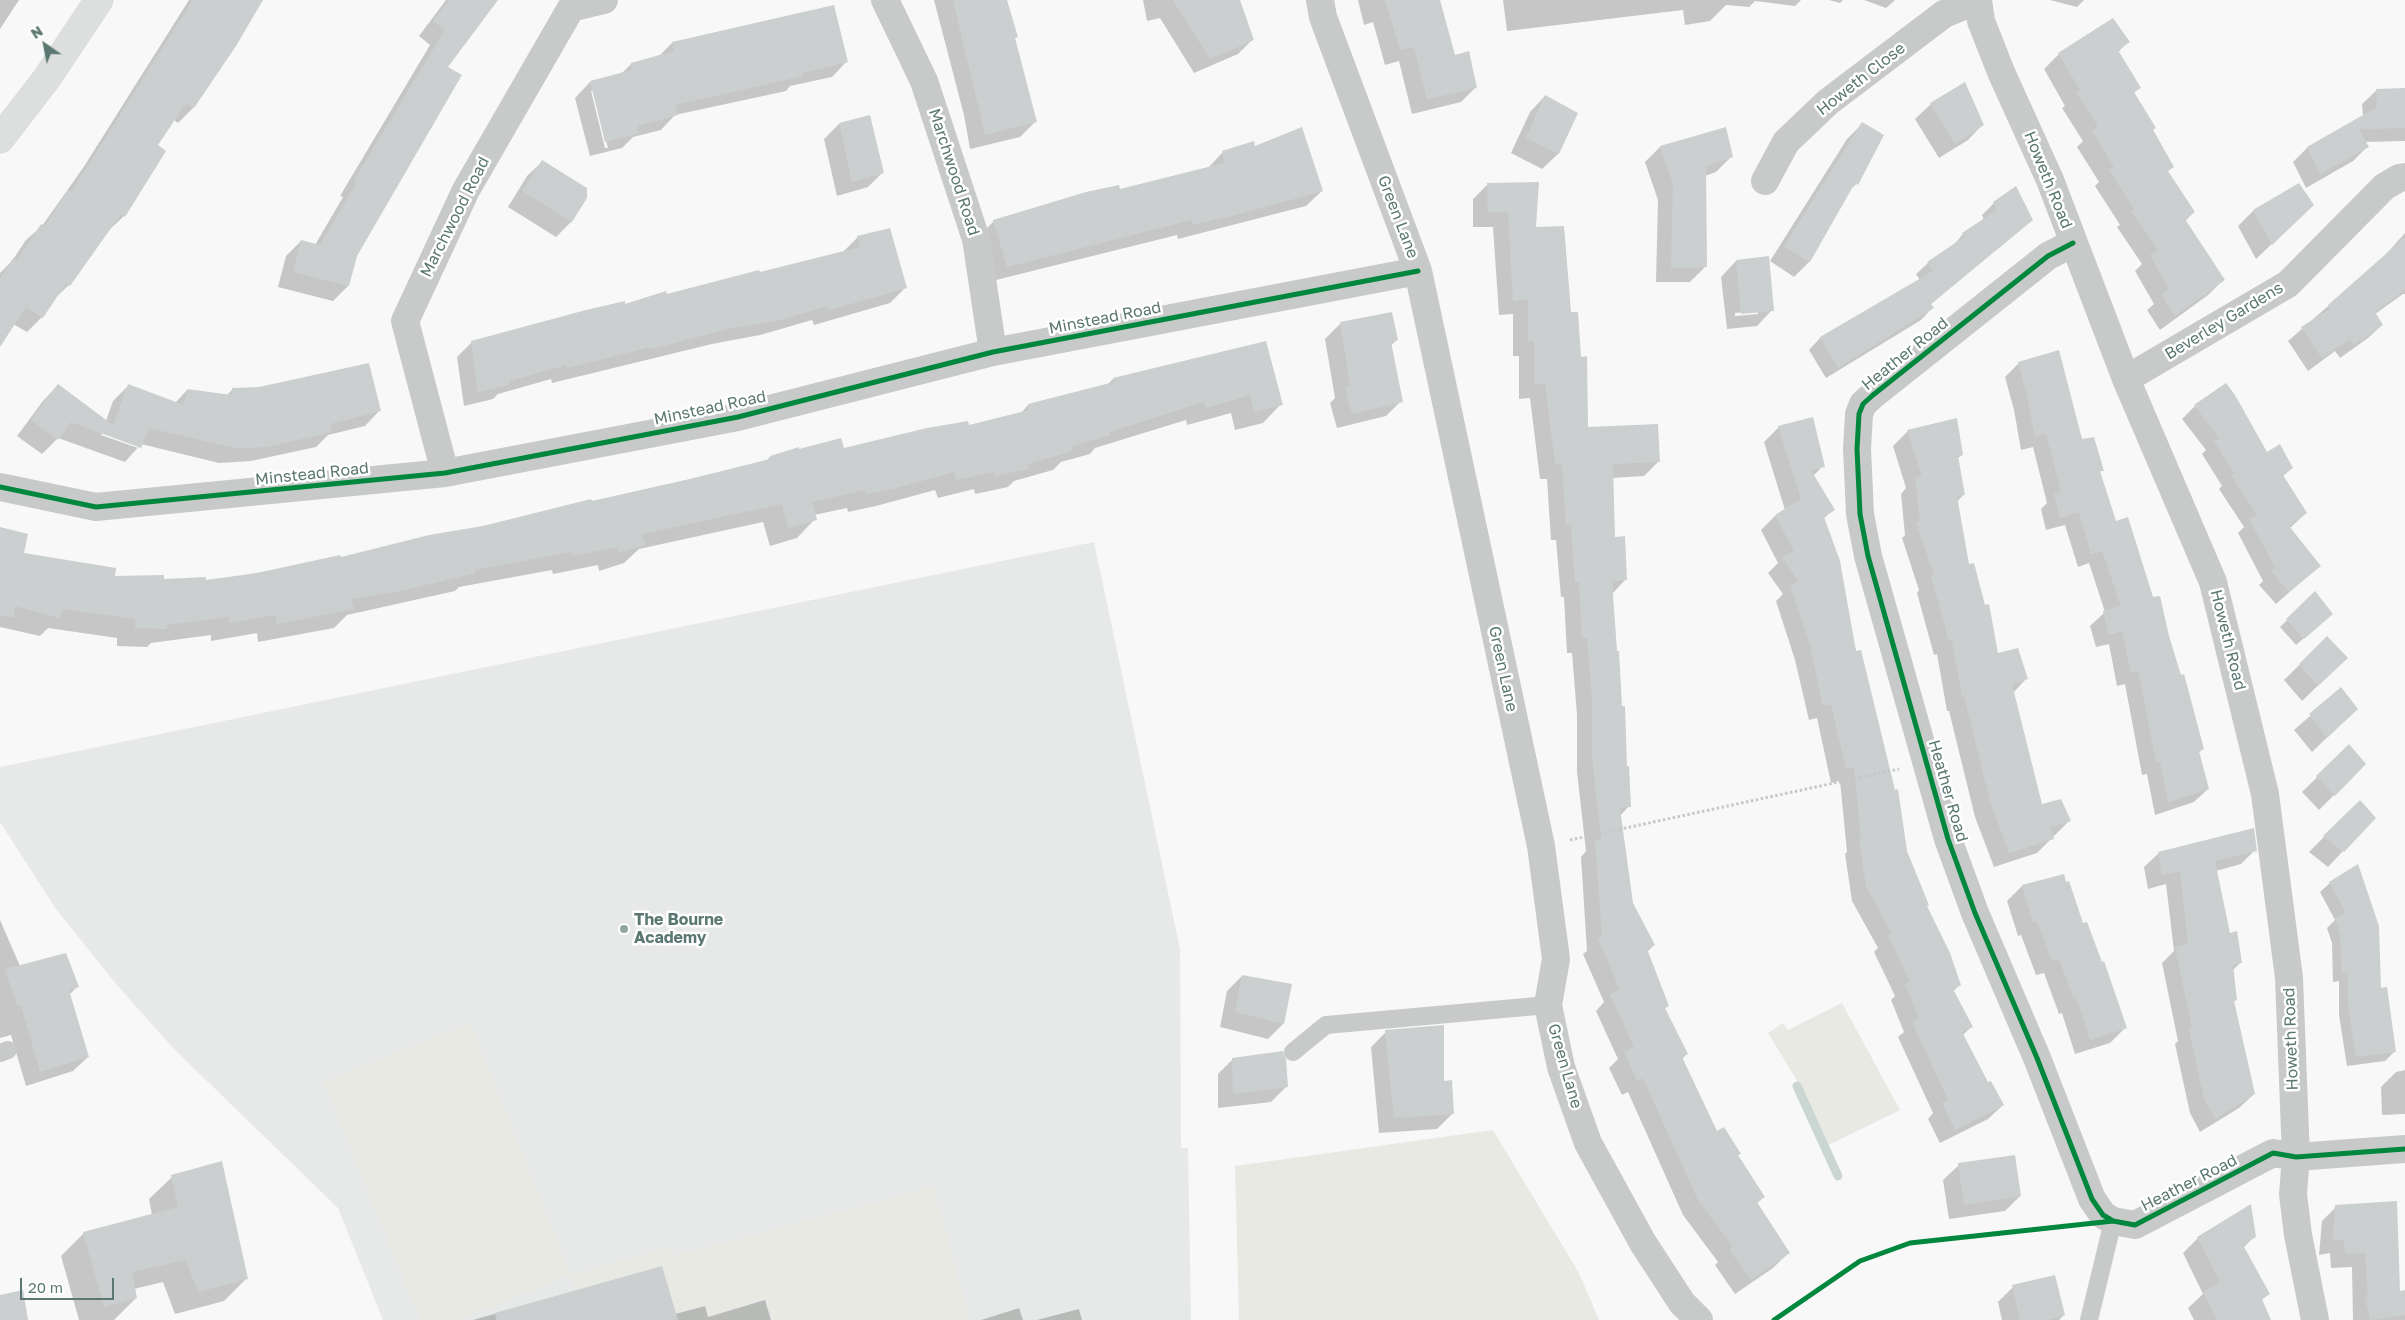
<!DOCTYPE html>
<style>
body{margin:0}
#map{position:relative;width:2405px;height:1320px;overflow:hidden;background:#f8f8f8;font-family:"Golos Text",sans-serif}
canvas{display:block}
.north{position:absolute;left:20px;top:20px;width:50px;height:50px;-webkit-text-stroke:4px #fff;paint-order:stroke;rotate:327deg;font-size:14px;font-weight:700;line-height:20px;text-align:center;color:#5b7771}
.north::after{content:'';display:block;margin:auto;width:18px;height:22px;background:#5b7771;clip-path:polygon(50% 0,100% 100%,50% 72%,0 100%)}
.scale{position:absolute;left:20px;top:1278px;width:94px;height:22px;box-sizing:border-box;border:2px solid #5b7771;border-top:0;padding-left:6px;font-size:15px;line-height:18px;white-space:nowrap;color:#5b7771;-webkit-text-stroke:4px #fff;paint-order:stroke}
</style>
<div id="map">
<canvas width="2405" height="1320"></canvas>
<div class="north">N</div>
<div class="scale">20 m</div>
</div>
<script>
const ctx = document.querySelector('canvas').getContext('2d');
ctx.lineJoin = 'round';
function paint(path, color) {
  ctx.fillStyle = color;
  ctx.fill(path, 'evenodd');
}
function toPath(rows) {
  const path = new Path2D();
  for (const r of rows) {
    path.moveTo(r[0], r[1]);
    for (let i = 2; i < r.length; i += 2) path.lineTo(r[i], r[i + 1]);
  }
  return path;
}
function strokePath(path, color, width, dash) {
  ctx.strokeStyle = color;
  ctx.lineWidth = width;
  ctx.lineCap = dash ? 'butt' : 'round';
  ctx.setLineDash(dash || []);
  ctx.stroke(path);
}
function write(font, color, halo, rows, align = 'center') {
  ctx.font = font + ' "Golos Text",sans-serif';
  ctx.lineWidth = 5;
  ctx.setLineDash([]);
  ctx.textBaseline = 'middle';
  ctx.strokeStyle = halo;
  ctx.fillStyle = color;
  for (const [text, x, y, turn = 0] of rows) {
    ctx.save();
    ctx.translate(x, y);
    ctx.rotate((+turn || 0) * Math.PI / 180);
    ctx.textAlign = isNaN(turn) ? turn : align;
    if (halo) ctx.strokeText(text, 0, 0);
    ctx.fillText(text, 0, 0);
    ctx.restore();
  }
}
paint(toPath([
 [1094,542,1180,949,1181,1148,1188,1148,1191,1320,383,1320,338,1208,175,1050,116,984,56,909,0,822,0,767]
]), '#e6e9e7');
paint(toPath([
 [1842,1003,1900,1110,1829,1145,1796,1079,1768,1033,1783,1023,1788,1030],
 [470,1023,571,1275,670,1247,674,1256,933,1187,970,1320,773,1320,766,1299,723,1311,724,1315,710,1319,706,1305,676,1313,662,1266,576,1290,571,1275,458,1320,420,1320,324,1082],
 [1493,1130,1579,1273,1599,1320,1239,1320,1235,1166]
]), '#e9e9e4');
paint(toPath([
 [0,0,19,0,0,29],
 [189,0,262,0,193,108,178,123,174,120,157,146,124,216,108,231,69,285,53,300,42,317,27,332,13,324,0,345,0,273,12,261,26,240,42,226,83,168],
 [446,0,497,0,446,68,356,255,348,286,333,301,278,287,286,256,301,241,315,245,343,197,340,196,430,45,419,36],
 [934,0,1005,0,1016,37,1014,39,1035,122,1020,137,970,149,964,115],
 [1143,0,1238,0,1253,39,1238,54,1194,73,1160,18,1147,21],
 [1358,0,1427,0,1454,56,1476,87,1461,102,1412,114,1399,61,1385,65,1373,22,1364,25],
 [1503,0,1801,0,1795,6,1755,1,1749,7,1726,5,1710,21,1685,25,1683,10,1507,31],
 [1829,0,1843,0,1840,3],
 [1864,0,1895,0,1886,8],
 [2050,0,2084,0,2077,7],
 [2128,42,2118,52,2139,87,2133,94,2173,166,2167,172,2194,212,2185,221,2223,280,2208,295,2160,330,2147,310,2154,304,2135,271,2142,264,2117,227,2120,225,2095,186,2099,182,2077,147,2083,141,2062,108,2065,106,2044,69,2059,54],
 [672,43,847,61,832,77,790,86,786,91,675,115,661,130,633,137,622,148,590,156,575,98,590,82,621,74,631,64,658,57],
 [591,91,593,91,608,148,605,148],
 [1965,83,1983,124,1968,140,1939,158,1915,119,1931,104],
 [2405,89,2405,141,2364,142,2367,147,2353,161,2306,188,2293,162,2307,148,2363,116,2362,104,2377,90],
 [1545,96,1577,114,1558,154,1542,169,1511,153,1530,112],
 [869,116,883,172,868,187,837,196,824,139,839,124],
 [1862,124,1883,136,1856,184,1847,193,1809,262,1794,277,1770,261,1847,139],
 [1725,128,1732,156,1716,172,1705,176,1705,267,1690,282,1656,282,1658,200,1645,162,1660,147],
 [1254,148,1322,191,1306,206,1178,239,1177,235,992,281,979,236,994,221,1208,168,1223,152],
 [543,161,586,197,571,222,556,237,508,207,527,176],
 [1488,184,1534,229,1570,313,1587,428,1659,461,1644,476,1612,478,1614,538,1626,579,1612,594,1629,806,1620,816,1632,904,1654,945,1647,952,1668,1005,1664,1009,1687,1054,1682,1059,1717,1132,1739,1154,1737,1156,1764,1197,1756,1204,1788,1253,1773,1268,1735,1294,1715,1265,1718,1262,1683,1215,1628,1092,1622,1095,1609,1068,1618,1059,1596,1011,1604,1002,1583,954,1587,951,1581,857,1586,851,1577,772,1577,715,1572,653,1567,653,1564,597,1561,597,1556,540,1551,540,1547,479,1540,479,1530,398,1519,399,1519,356,1513,356,1513,314,1499,315,1493,227,1473,227,1473,199],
 [2299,184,2297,220,2256,259,2238,226,2253,211],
 [1994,203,2031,220,1930,305,1932,308,1921,320,1826,378,1809,350,1820,338,1920,280,1916,274,1928,263,1952,247,1963,234,1984,220,1982,215],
 [2405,233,2405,294,2403,294,2375,314,2382,325,2368,338,2340,358,2335,351,2308,371,2288,341,2381,260],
 [858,237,905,288,890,303,814,325,812,320,760,335,712,344,552,383,551,379,498,394,493,399,464,406,457,357,472,342,842,253],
 [1736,261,1772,310,1757,326,1727,329,1721,277],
 [1758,311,1758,314,1735,316,1735,313],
 [1341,323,1397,340,1390,346,1401,401,1386,416,1337,428,1330,403,1335,398,1325,339],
 [1265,343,1281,404,1263,423,1235,430,1231,413,1187,425,1186,420,1095,448,1090,454,1061,462,1053,470,1014,481,1008,487,975,494,974,489,938,498,935,490,876,506,848,512,847,508,814,515,815,519,797,538,770,546,763,522,639,549,624,563,599,571,598,565,553,574,552,570,459,587,455,591,347,615,334,628,258,642,257,633,211,641,211,635,151,643,147,647,117,646,117,638,48,628,40,636,0,627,0,528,23,554,114,578,205,582,340,559,765,462,770,457,799,451,843,449,968,426,1021,413,1028,405,1107,385,1113,379],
 [2058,352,2081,441,2102,470,2099,473,2115,523,2153,599,2168,636,2203,749,2198,753,2208,789,2194,802,2155,815,2147,774,2142,775,2125,684,2117,686,2109,644,2096,647,2090,626,2105,612,2089,563,2078,567,2065,525,2046,530,2041,509,2047,503,2033,447,2021,450,2014,410,2005,377,2018,364],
 [58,385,106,421,113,401,128,386,175,403,187,390,226,396,232,390,380,410,365,426,328,435,316,447,251,461,219,463,141,444,125,462,58,438,42,454,17,436,43,401],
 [103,433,139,446,138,448,101,435],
 [2195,406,2266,454,2292,468,2282,477,2306,513,2290,528,2319,566,2276,604,2259,585,2263,581,2238,533,2244,527,2219,489,2222,486,2202,454,2206,450,2182,419],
 [1779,427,1823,466,1813,476,1833,510,1823,519,1906,851,1926,906,1960,985,1952,992,1971,1027,1963,1035,1988,1084,2003,1105,1988,1119,1940,1143,1928,1119,1933,1113,1898,1037,1904,1032,1891,1000,1895,996,1874,952,1878,948,1852,901,1845,854,1847,852,1840,781,1831,783,1817,718,1809,720,1795,660,1776,601,1783,594,1768,573,1778,563,1761,530,1775,516,1785,510,1764,442],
 [1908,431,1962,455,1957,459,1964,494,1957,502,1968,566,1997,655,2026,679,2013,693,2041,806,2069,821,2037,853,1994,867,1975,817,1949,711,1947,711,1937,654,1934,655,1917,593,1919,590,1902,538,1905,535,1901,494,1906,488,1893,446],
 [2315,593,2324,621,2296,645,2280,627],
 [2327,638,2331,673,2302,701,2284,680],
 [2341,689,2341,724,2312,752,2294,730],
 [2349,746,2365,764,2319,810,2302,792],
 [2360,801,2374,818,2328,867,2309,852],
 [2255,850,2241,864,2216,871,2229,935,2241,962,2232,971,2236,1000,2233,1002,2254,1094,2239,1108,2200,1132,2190,1113,2175,1044,2178,1041,2162,963,2174,951,2166,884,2148,889,2144,867,2159,853],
 [2330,883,2378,926,2380,989,2394,1052,2385,1061,2347,1066,2339,1015,2339,981,2333,982,2332,943,2327,928,2335,920,2320,892],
 [2022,886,2082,925,2125,1028,2110,1043,2075,1054,2062,1013,2059,1014,2044,973,2036,975,2021,935,2018,936,2007,901],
 [0,920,20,966,77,987,69,995,88,1057,73,1071,26,1086,11,1035,0,1038],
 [1242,976,1283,1024,1268,1039,1220,1027,1227,991],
 [1386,1032,1443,1082,1452,1114,1437,1129,1379,1133,1371,1047],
 [1233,1059,1286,1087,1271,1102,1218,1108,1218,1074],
 [2405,1070,2405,1114,2382,1115,2381,1087,2396,1072],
 [1959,1165,2020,1196,2005,1211,1949,1219,1943,1180],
 [172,1177,247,1278,224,1301,175,1314,163,1282,134,1289,136,1298,114,1320,79,1320,61,1256,84,1233,152,1215,149,1199],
 [2336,1207,2399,1292,2405,1291,2405,1320,2353,1320,2352,1267,2331,1268,2330,1253,2319,1255,2322,1221],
 [2255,1236,2243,1248,2268,1294,2261,1301,2269,1320,2194,1320,2188,1308,2203,1294,2183,1253,2198,1238],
 [661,1267,675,1314,705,1306,708,1317,765,1300,771,1320,473,1320],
 [2013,1287,2064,1315,2059,1320,2002,1320,1998,1302],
 [1019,1308,1023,1320,981,1320],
 [1079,1309,1082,1320,1037,1320]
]), '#0003');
strokePath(toPath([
 [1797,1086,1838,1176]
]), '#c9d6d1', 9);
paint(toPath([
 [193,0,263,0,236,46,194,108,186,103,158,145,166,151,125,217,121,214,70,286,66,283,43,318,26,307,0,347,0,279,13,258,17,260,41,224,45,226,68,190,71,192],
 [449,0,498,0,448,67,462,75,357,256,349,286,293,272,301,240,320,245,357,182,354,180,445,30,433,21],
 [953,0,1007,0,1018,37,1015,38,1037,122,985,135],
 [1173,0,1240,0,1254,40,1210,59],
 [1385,0,1440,0,1455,55,1469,51,1477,88,1427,99,1414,47,1400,50],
 [834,5,848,62,802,73,803,76,675,105,678,115,637,126,639,133,605,142,590,81,632,70,631,63,674,51,672,42],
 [2113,18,2130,42,2118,50,2141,88,2134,92,2156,128,2153,130,2174,167,2168,171,2195,212,2185,219,2225,280,2175,316,2161,294,2169,289,2150,255,2158,250,2131,211,2134,209,2109,170,2114,167,2092,131,2098,126,2076,92,2080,90,2058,53],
 [1965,82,1984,125,1955,144,1930,103],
 [2405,88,2405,128,2358,129,2369,147,2320,174,2307,147,2377,107,2376,89],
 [1545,95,1578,113,1559,154,1526,138],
 [870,115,884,173,852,182,839,123],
 [1862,122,1884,135,1858,185,1855,183,1810,262,1784,246],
 [1302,127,1323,191,1235,215,1193,225,1192,220,1007,267,993,220,1086,192,1119,185,1120,189,1224,163,1222,151,1254,141,1255,146],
 [1726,127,1733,157,1706,166,1707,267,1671,268,1673,184,1660,146],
 [542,160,587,188,587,198,572,222,522,191],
 [1539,182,1536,227,1564,226,1571,312,1578,312,1581,357,1587,356,1588,427,1658,424,1660,462,1613,464,1615,537,1625,536,1627,580,1612,581,1617,651,1619,651,1622,706,1625,706,1627,766,1629,766,1631,807,1620,808,1633,903,1655,945,1647,949,1669,1006,1665,1008,1688,1054,1682,1057,1717,1131,1724,1127,1741,1154,1738,1155,1765,1197,1757,1202,1790,1253,1751,1280,1729,1249,1733,1247,1698,1200,1643,1078,1637,1081,1624,1052,1634,1047,1610,994,1620,990,1598,938,1602,936,1595,840,1601,839,1592,756,1592,699,1587,638,1582,638,1579,582,1575,582,1571,525,1566,525,1562,465,1555,464,1545,384,1534,384,1534,341,1528,341,1528,299,1513,301,1508,212,1488,212,1487,183],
 [2299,183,2314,205,2272,245,2253,210],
 [2016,186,2033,220,1931,304,1934,308,1838,368,1820,337,1933,271,1927,262,1964,237,1962,233,1997,210,1993,202],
 [890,228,907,288,829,310,827,306,777,321,728,329,651,349,650,347,567,368,566,365,509,381,509,385,478,392,471,341,586,310,625,301,625,304,666,291,667,294,759,270,760,272,860,247,857,236],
 [2405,237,2405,290,2375,312,2383,325,2354,345,2350,339,2322,358,2301,327,2330,309,2328,305],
 [1769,256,1774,311,1741,314,1736,260],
 [1392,312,1398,340,1391,342,1403,402,1352,414,1345,387,1350,385,1340,322],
 [1266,341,1283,405,1254,412,1250,395,1206,408,1204,402,1109,432,1110,435,1072,446,1073,451,1027,464,1028,469,994,476,993,472,956,480,954,472,896,488,866,494,865,490,812,502,817,520,788,528,782,504,642,534,645,545,618,553,617,547,572,556,571,552,475,570,475,573,405,590,351,599,354,609,277,624,275,615,230,623,229,617,167,625,167,629,135,628,135,619,63,609,60,618,15,606,14,617,0,616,0,527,28,534,24,553,116,568,115,576,164,575,164,579,206,577,206,580,257,573,340,555,341,557,429,535,483,526,591,499,592,501,686,480,770,459,770,456,799,447,799,449,841,438,844,448,927,428,968,421,969,425,1029,410,1028,404,1114,382,1113,378],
 [2059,350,2082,439,2094,437,2104,471,2100,471,2116,521,2128,517,2153,597,2160,596,2169,636,2181,675,2184,674,2204,749,2199,751,2209,789,2168,802,2160,761,2156,762,2138,671,2131,673,2122,631,2109,635,2103,611,2121,606,2102,551,2091,554,2079,512,2060,518,2054,494,2061,492,2046,434,2035,437,2027,396,2018,362],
 [369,363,381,411,330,424,332,432,267,447,235,448,149,428,141,448,71,422,58,440,31,420,58,384,113,425,128,384,184,405,187,389,232,395,232,388,259,387],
 [2226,383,2235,395,2267,452,2280,444,2293,468,2283,475,2307,513,2289,526,2321,566,2289,592,2271,571,2275,567,2249,519,2257,515,2231,475,2234,473,2214,441,2219,438,2194,405],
 [1813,417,1825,467,1811,470,1835,510,1824,517,1840,561,1856,651,1861,650,1895,790,1898,789,1907,851,1929,905,1927,906,1950,953,1961,985,1953,989,1973,1027,1962,1032,1988,1082,1991,1081,2004,1105,1955,1130,1942,1103,1948,1100,1912,1022,1919,1019,1905,984,1910,982,1888,936,1892,934,1866,886,1859,838,1861,837,1854,767,1846,769,1831,704,1823,706,1810,645,1790,585,1799,582,1782,557,1794,551,1775,515,1801,499,1778,426],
 [1957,418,1963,455,1958,456,1965,495,1957,496,1969,564,1974,563,1985,605,1989,604,1998,653,2018,648,2028,679,2012,684,2042,804,2061,799,2071,821,2050,827,2054,839,2009,853,1990,802,1964,696,1962,697,1952,640,1949,641,1931,576,1934,575,1916,522,1920,521,1915,477,1922,476,1907,430],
 [2315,591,2333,614,2304,639,2286,619],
 [2327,636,2348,658,2318,686,2299,664],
 [2341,687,2358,709,2327,738,2309,714],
 [2349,744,2366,764,2335,796,2316,776],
 [2360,800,2376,818,2344,852,2323,836],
 [2254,828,2257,851,2215,861,2230,933,2237,931,2242,963,2233,965,2237,1000,2234,1001,2255,1094,2215,1119,2204,1099,2189,1029,2192,1028,2175,947,2188,944,2180,871,2162,875,2158,852],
 [2358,864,2379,926,2381,988,2387,987,2396,1052,2356,1057,2348,1005,2348,972,2342,973,2340,934,2335,918,2346,913,2329,882],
 [2064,874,2066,882,2069,881,2083,923,2087,922,2102,962,2104,961,2127,1028,2090,1040,2077,999,2074,1000,2059,959,2052,961,2037,921,2033,922,2022,885],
 [66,953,79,987,69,990,89,1057,40,1072,21,1005,17,1006,5,969],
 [1242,975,1292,984,1284,1024,1235,1012],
 [1444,1025,1444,1081,1452,1080,1454,1114,1394,1118,1385,1030],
 [1283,1051,1286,1059,1288,1087,1233,1094,1232,1058],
 [2015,1155,2021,1196,1964,1205,1958,1163],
 [222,1161,248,1279,198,1292,186,1260,132,1272,137,1298,104,1307,83,1232,178,1207,171,1175],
 [2397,1201,2400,1291,2405,1290,2405,1315,2370,1320,2365,1297,2368,1297,2365,1253,2345,1254,2344,1240,2333,1241,2335,1205],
 [2251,1204,2256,1237,2243,1245,2270,1294,2262,1299,2271,1320,2217,1320,2203,1292,2220,1282,2197,1237],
 [662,1266,678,1320,496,1320,495,1313],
 [2055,1275,2065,1315,2048,1320,2020,1320,2012,1285],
 [23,1290,28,1320,0,1320,0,1295]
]), '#cccfcf');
const secondary = toPath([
 [0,139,47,78,99,0]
]);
strokePath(secondary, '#d2d4d4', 29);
strokePath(toPath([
 [1570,840,1899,769]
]), '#c5c8c8', 3, [2.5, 2.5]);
strokePath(toPath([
 [1293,1052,1326,1025,1548,1005],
 [0,1053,8,1050],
 [2089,1320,2113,1221]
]), '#c8cac9', 18);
strokePath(toPath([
 [885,0,924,81,976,239,993,352],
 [1320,0,1323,17,1418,271,1541,846,1556,959,1548,1005,1561,1067,1588,1143,1643,1243,1682,1303,1699,1320],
 [1978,0,1981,21,2001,72,2050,180,2126,379,2213,582,2265,794,2289,978,2296,1157,2293,1194,2298,1235,2315,1320],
 [1765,181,1786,142,1828,102,1944,14,1978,0],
 [2073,243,2048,256,1873,395,1863,404,1859,414,1857,449,1860,514,1868,556,1948,839,1975,913,2037,1058,2092,1199,2103,1215,2113,1221,2135,1225,2273,1153,2296,1157,2405,1149],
 [2126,379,2288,284,2384,187,2399,178,2405,177],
 [445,473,405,321,466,190,571,8,604,0],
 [0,487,96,507,445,473,738,417,993,352,1418,271]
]), '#c8cac9', 28);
strokePath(secondary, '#dddfde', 28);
strokePath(toPath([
 [2073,243,2048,256,1873,395,1863,404,1859,414,1857,449,1860,514,1868,556,1948,839,1975,913,2037,1058,2092,1199,2103,1215,2113,1221,2135,1225,2273,1153,2296,1157,2405,1149],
 [0,487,96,507,445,473,738,417,993,352,1418,271],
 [1774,1320,1860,1261,1910,1243,2113,1221]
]), '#00873e', 5);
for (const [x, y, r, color] of [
 [624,929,5,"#92a4a0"]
]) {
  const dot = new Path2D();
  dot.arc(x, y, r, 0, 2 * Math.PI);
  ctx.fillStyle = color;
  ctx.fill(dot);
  strokePath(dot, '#fff', 2);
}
write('16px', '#5b7771', '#fff', [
 ["Howeth Close",1861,79,-38],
 ["Marchwood Road",954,172,72],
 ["Howeth Road",2048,180,68],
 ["Marchwood Road",455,217,-63],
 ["Green Lane",1398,217,69],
 ["Minstead Road",1105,318,-11],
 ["Beverley Gardens",2224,321,-31],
 ["Heather Road",1905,354,-39],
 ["Minstead Road",710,408,-12],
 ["Minstead Road",312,474,-6],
 ["Howeth Road",2228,640,76],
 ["Green Lane",1503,669,78],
 ["Heather Road",1948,791,74],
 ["Howeth Road",2291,1039,-92],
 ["Green Lane",1565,1066,74],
 ["Heather Road",2189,1183,-27]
]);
write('bold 16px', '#5b7771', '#fff', [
 ["The Bourne",634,920],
 ["Academy",634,938]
], 'left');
</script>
